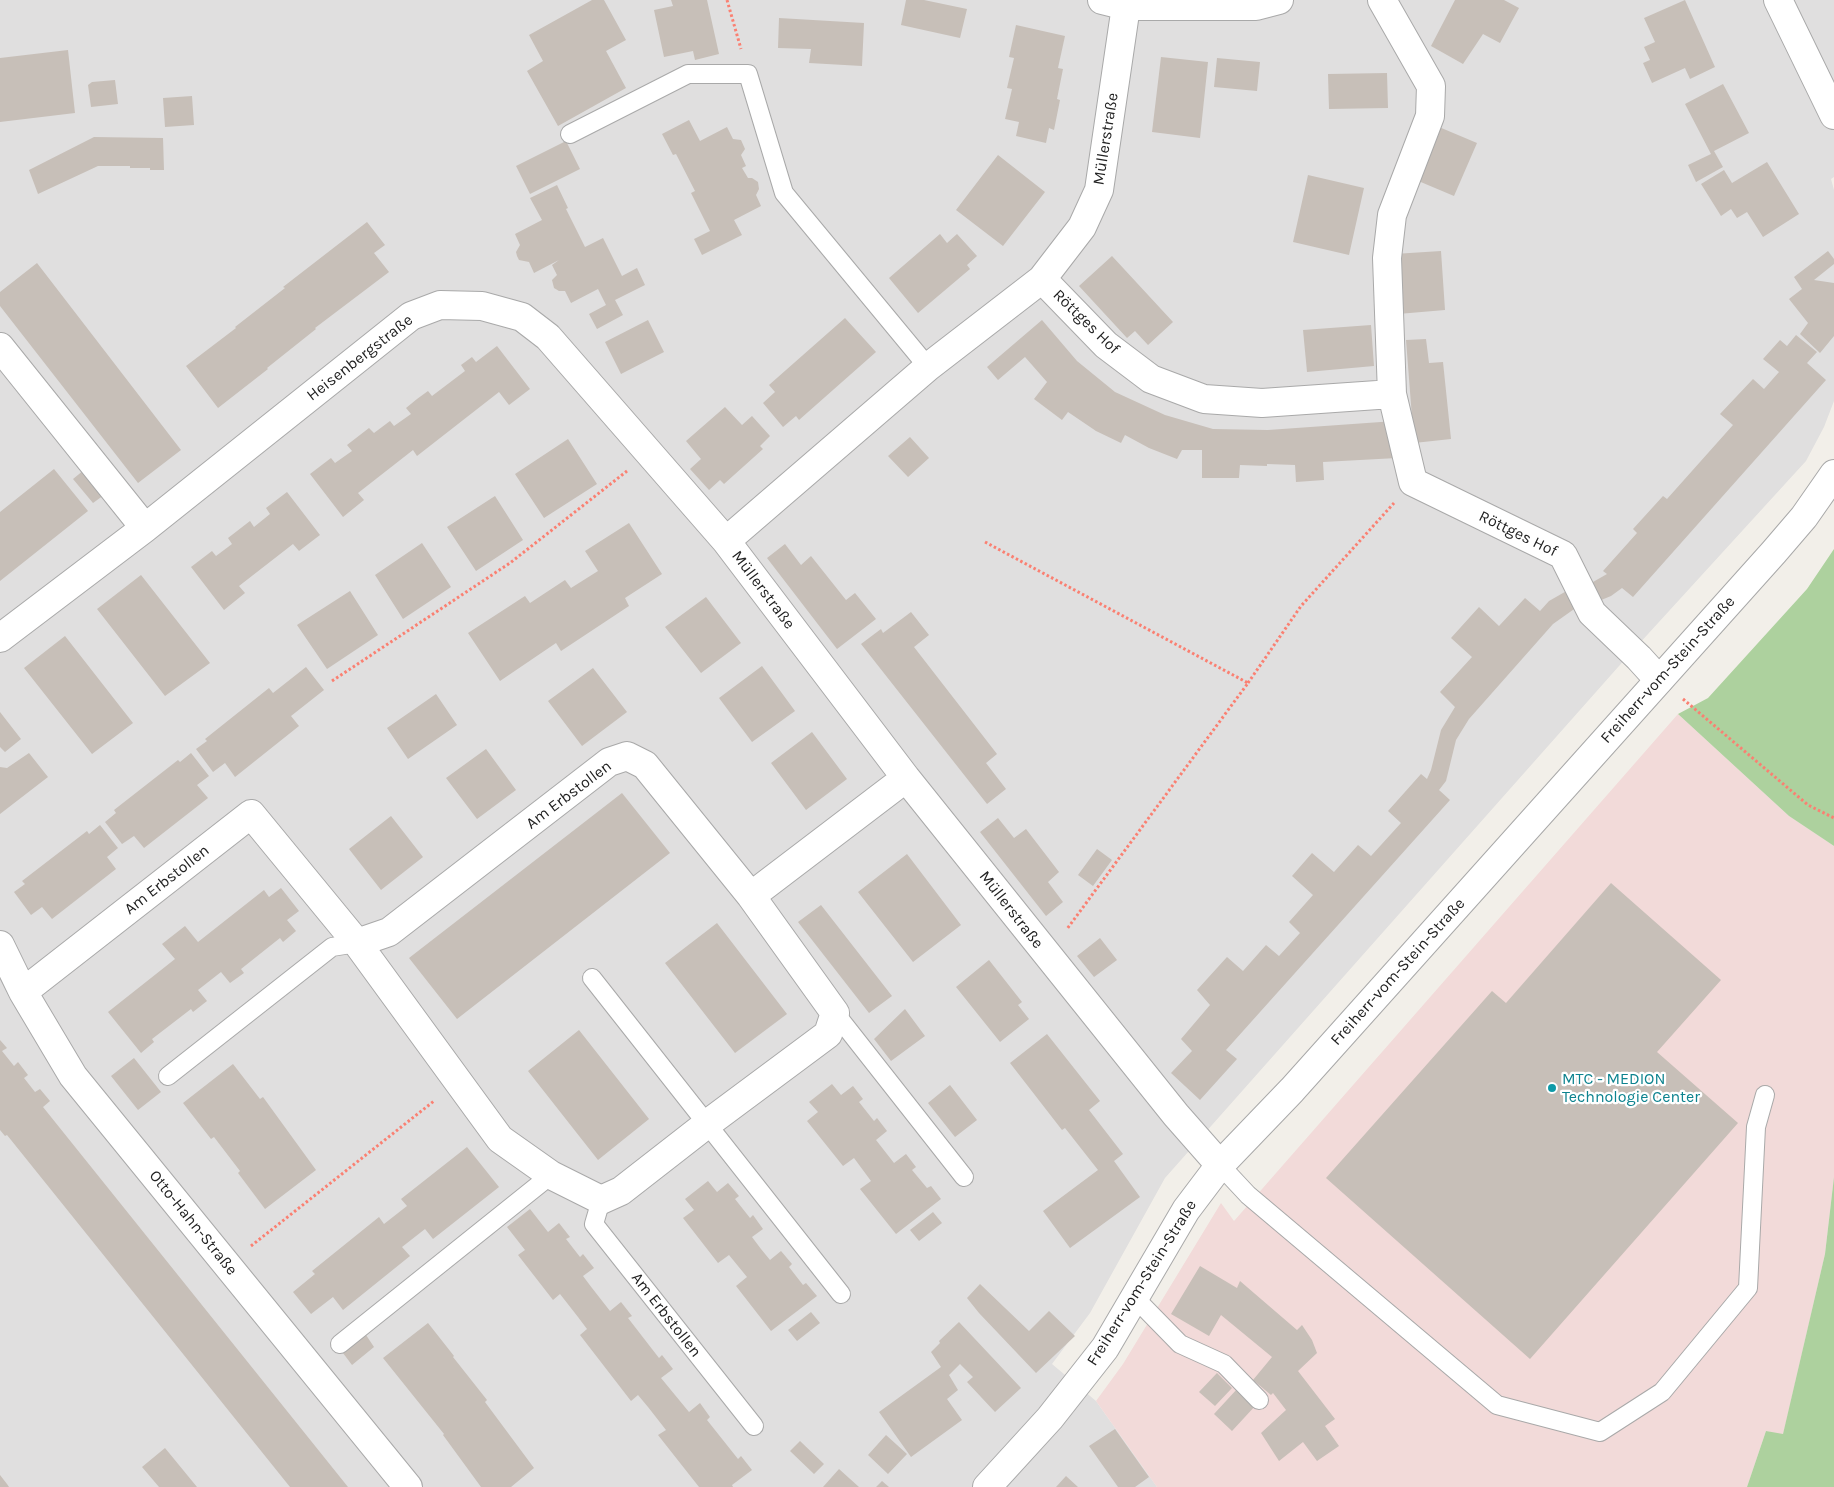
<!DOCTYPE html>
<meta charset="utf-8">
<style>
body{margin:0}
canvas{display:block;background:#f2efe9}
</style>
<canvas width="1834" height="1487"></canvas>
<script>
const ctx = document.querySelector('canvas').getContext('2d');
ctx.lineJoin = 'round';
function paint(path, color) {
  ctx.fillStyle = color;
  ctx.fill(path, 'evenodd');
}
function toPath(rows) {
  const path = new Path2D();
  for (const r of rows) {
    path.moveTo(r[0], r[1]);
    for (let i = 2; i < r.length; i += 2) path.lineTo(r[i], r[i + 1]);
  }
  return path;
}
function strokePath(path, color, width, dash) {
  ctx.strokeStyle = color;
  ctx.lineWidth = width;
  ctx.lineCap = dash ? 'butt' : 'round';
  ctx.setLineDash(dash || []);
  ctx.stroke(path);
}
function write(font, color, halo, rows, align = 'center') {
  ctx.font = font + ' Karla,sans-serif';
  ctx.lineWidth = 4.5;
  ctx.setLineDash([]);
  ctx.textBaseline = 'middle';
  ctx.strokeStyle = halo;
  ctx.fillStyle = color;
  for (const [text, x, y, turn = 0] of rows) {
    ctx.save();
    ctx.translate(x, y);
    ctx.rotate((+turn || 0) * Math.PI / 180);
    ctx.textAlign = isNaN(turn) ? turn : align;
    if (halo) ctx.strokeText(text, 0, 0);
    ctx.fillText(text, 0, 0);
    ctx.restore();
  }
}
paint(toPath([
 [0,0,1834,0,1834,177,1831,179,1834,190,1834,401,1824,427,1806,461,1627,657,1165,1178,1090,1313,1052,1364,1096,1401,1157,1487,0,1487]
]), '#e0dfdf');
paint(toPath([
 [1678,714,1789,816,1834,846,1834,1177,1825,1254,1783,1435,1766,1431,1747,1487,1157,1487,1096,1401,1123,1364,1221,1203,1234,1221]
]), '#f2dad9');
paint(toPath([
 [1834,549,1834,846,1789,816,1678,714,1708,698,1807,589],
 [1834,1177,1834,1487,1747,1487,1766,1431,1783,1434,1825,1254]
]), '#add19e');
paint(toPath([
 [592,0,604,0,626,40,606,51,626,88,558,126,527,71,543,61,529,35],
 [671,0,707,0,719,54,695,60,693,51,664,57,654,10,673,6],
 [906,0,924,0,967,9,960,38,901,25],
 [1455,0,1504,0,1519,8,1500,43,1483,34,1463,64,1431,46],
 [1685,0,1715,67,1690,79,1685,68,1652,83,1643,63,1650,60,1644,47,1655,42,1644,18],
 [779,18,864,23,862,66,809,63,811,49,778,48],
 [1016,25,1065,36,1058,68,1063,69,1057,99,1060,100,1054,130,1049,128,1046,143,1016,136,1019,122,1005,119,1012,89,1007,88,1014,58,1009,57],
 [68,50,75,113,0,122,0,58],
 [1161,57,1208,62,1200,138,1152,132],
 [1217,58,1260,62,1257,91,1214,87],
 [1387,73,1388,108,1329,109,1328,74],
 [115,80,118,104,91,107,88,85,92,82],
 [1723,84,1749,133,1714,151,1723,167,1696,182,1688,165,1711,154,1685,104],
 [192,96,194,125,165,127,163,98],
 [689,120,700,141,727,127,733,139,741,140,745,149,741,155,746,166,742,168,748,178,752,178,758,182,759,189,756,195,761,206,734,220,742,235,702,255,694,239,710,231,691,193,695,191,676,154,673,155,662,134],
 [1439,127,1477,143,1454,196,1416,180],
 [94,137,163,138,164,170,150,170,150,168,130,168,130,166,98,166,38,194,29,170],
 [566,141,580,169,530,194,516,166],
 [998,155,1045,192,1003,246,956,210],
 [1767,162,1799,214,1763,237,1747,212,1737,218,1731,209,1721,216,1701,184,1724,170,1732,183],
 [1308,175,1364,188,1349,255,1293,242],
 [557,185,568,208,566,209,585,247,603,238,622,276,637,268,645,285,615,300,623,315,597,329,589,314,606,305,598,289,571,303,565,291,559,291,554,288,552,280,557,275,552,265,559,260,534,273,529,262,519,260,517,256,516,252,520,245,515,234,542,220,530,198],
 [367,222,385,245,374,253,389,272,315,328,316,329,267,368,268,369,218,408,186,366,236,328,235,327,285,288,283,287],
 [940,234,947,243,957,234,977,256,967,265,970,269,918,313,889,278],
 [1441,251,1445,310,1398,314,1394,254],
 [1828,251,1834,259,1834,264,1814,280,1834,283,1834,336,1820,353,1800,334,1808,323,1789,299,1802,289,1794,277],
 [1112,256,1173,322,1148,345,1135,331,1127,338,1079,286],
 [37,263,181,450,138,483,0,306,0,292],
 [845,318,876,352,799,420,796,416,783,427,763,403,775,392,769,385],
 [648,320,664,352,621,374,605,342],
 [1042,320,1077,361,1115,392,1165,415,1213,429,1268,430,1395,421,1397,458,1323,462,1324,480,1296,482,1295,465,1267,464,1267,466,1240,465,1239,478,1202,478,1202,450,1182,450,1177,459,1149,448,1125,435,1121,443,1096,431,1068,412,1062,420,1034,399,1047,382,1025,357,998,380,987,367],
 [1371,325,1374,366,1307,372,1303,330],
 [1796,335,1817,352,1807,363,1826,380,1633,597,1622,588,1611,596,1594,603,1586,586,1607,574,1603,571,1637,533,1633,529,1663,496,1667,499,1733,425,1720,414,1753,379,1764,389,1779,372,1763,359,1780,340,1787,346],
 [1426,339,1429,363,1443,362,1451,439,1414,443,1406,340],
 [497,346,530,389,509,405,499,392,417,456,413,450,358,493,364,500,343,517,310,474,331,458,335,463,352,451,347,445,369,428,374,433,390,421,394,426,411,414,406,408,417,399,428,391,432,396,465,371,461,365,472,357,476,362],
 [725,407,742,425,752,416,770,436,760,446,763,449,724,484,720,480,709,490,690,469,701,459,686,441],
 [910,437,929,458,908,477,888,456],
 [568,439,597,484,544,518,515,474],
 [54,469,88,511,0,581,0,512],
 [84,470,104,495,93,503,73,479],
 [287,492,320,535,299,551,293,544,239,586,245,593,224,610,191,567,212,551,216,556,232,544,228,538,250,521,254,527,270,514,266,508],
 [495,496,523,540,476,571,447,527],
 [629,523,662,574,625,598,629,606,561,651,556,643,500,681,468,633,525,596,530,603,565,580,571,588,598,571,585,551],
 [422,543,451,587,403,619,375,575],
 [785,544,801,565,811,556,846,600,855,593,876,619,837,649,767,558],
 [141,575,210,663,165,696,97,609],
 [1570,589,1577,607,1553,624,1469,719,1456,740,1446,781,1439,790,1450,800,1226,1050,1237,1059,1200,1100,1171,1073,1192,1051,1181,1039,1210,1005,1197,990,1227,957,1243,971,1266,945,1279,956,1300,933,1289,922,1313,895,1292,876,1312,853,1334,872,1358,845,1371,856,1401,823,1388,811,1421,774,1427,779,1431,770,1441,730,1455,707,1440,692,1472,657,1451,638,1479,607,1499,626,1525,598,1540,611,1549,601],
 [350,591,378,635,327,669,297,625],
 [706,597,741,643,701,673,665,627],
 [911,612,929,635,914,647,997,754,986,763,1006,789,987,804,861,644,881,629,883,633],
 [65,636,133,723,92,754,24,668],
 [762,666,795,711,752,742,719,698],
 [306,667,324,690,291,716,299,726,235,777,225,763,213,772,196,749,207,741,205,739,269,688,273,693],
 [593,668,627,712,582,746,548,701],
 [436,694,457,725,408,759,387,728],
 [0,712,21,739,5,752,0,747],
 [812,732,847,779,806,810,771,763],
 [486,749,516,790,477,819,446,778],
 [29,753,48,777,0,814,0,767,7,768],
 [191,753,209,776,197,785,208,798,144,848,134,836,122,844,105,822,116,813,114,810,178,760,180,762],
 [622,793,670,853,457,1019,409,958],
 [391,816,423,857,381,890,349,849],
 [998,818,1014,838,1026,829,1059,872,1048,882,1063,902,1046,916,980,832],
 [100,825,118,848,107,857,116,869,52,919,42,907,31,915,14,892,25,884,22,881,87,831,89,834],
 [1097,849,1112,860,1093,886,1078,875],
 [907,854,961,925,913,962,858,892],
 [1611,883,1721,980,1657,1052,1738,1123,1530,1359,1326,1178,1492,991,1506,1003],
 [281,888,299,911,287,920,296,931,283,942,280,938,241,969,244,973,230,983,221,972,198,990,207,1001,193,1012,191,1009,152,1039,154,1042,141,1053,108,1012,175,959,162,944,185,926,198,942,264,890,269,897],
 [821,905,892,996,869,1013,798,922],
 [717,923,787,1014,735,1053,665,963],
 [1100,938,1117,960,1094,977,1077,956],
 [989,960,1022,1002,1018,1005,1029,1019,1000,1042,956,987],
 [905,1009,925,1036,891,1061,874,1039],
 [579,1030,649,1119,598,1160,528,1071],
 [1047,1034,1100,1101,1089,1110,1123,1154,1114,1161,1140,1197,1070,1248,1043,1211,1098,1170,1065,1128,1062,1130,1010,1063],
 [0,1040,7,1048,2,1051,14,1066,18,1062,28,1075,24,1078,35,1092,40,1089,50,1101,43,1107,348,1487,290,1487,7,1135,5,1136,0,1130],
 [134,1058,161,1092,138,1110,111,1076],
 [233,1064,260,1099,263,1097,316,1170,265,1209,238,1173,240,1171,214,1137,211,1139,183,1103],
 [832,1084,841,1095,853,1086,863,1099,859,1102,874,1121,877,1118,887,1131,876,1140,894,1163,906,1154,916,1167,912,1170,927,1188,931,1186,941,1199,896,1234,860,1189,871,1181,854,1158,843,1166,807,1121,818,1112,809,1102],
 [950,1085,977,1120,955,1137,928,1103],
 [467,1147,499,1187,433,1239,425,1229,402,1247,410,1256,343,1310,333,1297,311,1314,293,1292,315,1274,312,1271,379,1217,384,1224,407,1206,401,1199],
 [708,1181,717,1192,728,1183,739,1196,735,1199,750,1218,753,1215,763,1229,752,1237,761,1249,770,1260,781,1251,792,1264,789,1267,803,1285,806,1283,817,1296,771,1331,736,1286,747,1277,729,1255,718,1263,683,1218,694,1210,685,1199],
 [530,1209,548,1232,559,1223,570,1237,566,1239,580,1257,583,1254,594,1268,583,1276,592,1288,610,1311,621,1302,632,1316,628,1318,652,1349,659,1358,662,1355,673,1369,661,1378,689,1412,700,1403,710,1417,707,1420,738,1459,741,1456,752,1470,732,1485,733,1487,699,1487,658,1435,666,1430,648,1407,638,1395,631,1401,580,1335,587,1329,578,1317,560,1294,553,1300,518,1255,525,1250,507,1227],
 [933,1212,942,1223,919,1241,910,1230],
 [1200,1266,1237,1288,1240,1281,1297,1330,1302,1325,1312,1340,1317,1353,1298,1371,1335,1419,1325,1426,1339,1446,1317,1461,1303,1442,1279,1461,1261,1433,1286,1410,1273,1393,1271,1395,1253,1380,1272,1357,1221,1315,1209,1336,1171,1314],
 [980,1284,1029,1331,1049,1311,1075,1336,1036,1373,979,1313,967,1298],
 [811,1312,820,1323,797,1341,788,1330],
 [959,1322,1021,1388,995,1412,967,1382,973,1377,960,1364,949,1375,958,1390,947,1399,962,1420,911,1457,879,1412,941,1367,931,1352,940,1343,939,1341],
 [428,1323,454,1356,453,1357,487,1400,485,1402,534,1468,511,1487,481,1487,443,1435,444,1434,383,1358],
 [366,1335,374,1347,352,1365,343,1353],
 [1217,1373,1232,1388,1215,1406,1199,1392],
 [1238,1388,1256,1405,1232,1431,1214,1414],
 [1115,1429,1149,1477,1135,1487,1118,1487,1089,1446],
 [886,1435,907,1454,888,1474,868,1455],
 [800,1441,824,1464,814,1474,790,1451],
 [165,1448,197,1487,159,1487,142,1467],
 [839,1469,859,1487,823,1487],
 [0,1475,7,1484,9,1487,0,1487],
 [1066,1476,1078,1487,1056,1487],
 [882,1481,889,1487,876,1487]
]), '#c7bfb8');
const service = toPath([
 [570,134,688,74,748,74,784,193,928,367],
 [592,978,841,1294],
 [835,1013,964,1177],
 [168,1076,332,947,357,943],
 [1220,1165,1248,1195,1497,1405,1600,1432,1662,1392,1748,1288,1756,1127,1765,1095],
 [601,1200,594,1224,754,1426],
 [1134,1297,1180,1344,1224,1364,1259,1400],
 [340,1344,551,1175]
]);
const minor = toPath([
 [1102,0,1126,6,1256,6,1279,0],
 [1126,6,1099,190,1082,227,1042,279,928,367,726,541,906,778,1176,1115,1220,1165],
 [1042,279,1106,345,1151,379,1204,399,1262,403,1392,394,1387,258,1392,215,1430,116,1431,86,1382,0],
 [0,347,145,528],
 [1392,394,1413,482,1563,555,1592,613,1639,658,1659,680],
 [0,638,145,528,411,316,440,305,482,306,522,317,548,337,726,541],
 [751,896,906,778],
 [0,945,23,992,73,1076,408,1487],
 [23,992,251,814,357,943,500,1139,551,1175,601,1200,621,1191,707,1124,828,1034,835,1013,751,896,645,765,627,756,609,762,389,932,357,943]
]);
const tertiary = toPath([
 [1778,0,1834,115],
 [987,1487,1050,1418,1105,1348,1186,1210,1220,1165,1292,1090,1774,552,1804,517,1834,474]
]);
strokePath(service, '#a9a9a9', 20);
strokePath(minor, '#a9a9a9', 30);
strokePath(tertiary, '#a9a9a9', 30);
strokePath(toPath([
 [727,0,741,49],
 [985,542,1248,683,1067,929],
 [332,681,510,563,627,471],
 [1248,683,1301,606,1394,503],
 [1683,699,1808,805,1834,818],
 [251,1246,434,1101]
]), '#fa8072', 3, [2.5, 2.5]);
strokePath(service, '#fff', 18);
strokePath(minor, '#fff', 28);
strokePath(tertiary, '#fff', 28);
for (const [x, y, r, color] of [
 [1552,1088,5,"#0f9aa8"]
]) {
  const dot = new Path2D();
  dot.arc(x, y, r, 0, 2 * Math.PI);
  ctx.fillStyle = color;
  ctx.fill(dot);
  strokePath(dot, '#fff', 2);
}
write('16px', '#222', '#fff', [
 ["Müllerstraße",1106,139,-81],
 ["Röttges Hof",1086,322,44],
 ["Heisenbergstraße",360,358,-38],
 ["Röttges Hof",1518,534,26],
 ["Müllerstraße",763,590,53],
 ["Freiherr-vom-Stein-Straße",1668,670,-48],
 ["Am Erbstollen",569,795,-37],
 ["Am Erbstollen",167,880,-38],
 ["Müllerstraße",1011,910,52],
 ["Freiherr-vom-Stein-Straße",1398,972,-48],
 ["Otto-Hahn-Straße",193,1223,51],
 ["Freiherr-vom-Stein-Straße",1142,1283,-58],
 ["Am Erbstollen",666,1315,52]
]);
write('16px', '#0d838f', '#fff', [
 ["MTC - MEDION",1562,1079],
 ["Technologie Center",1562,1097]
], 'left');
</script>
